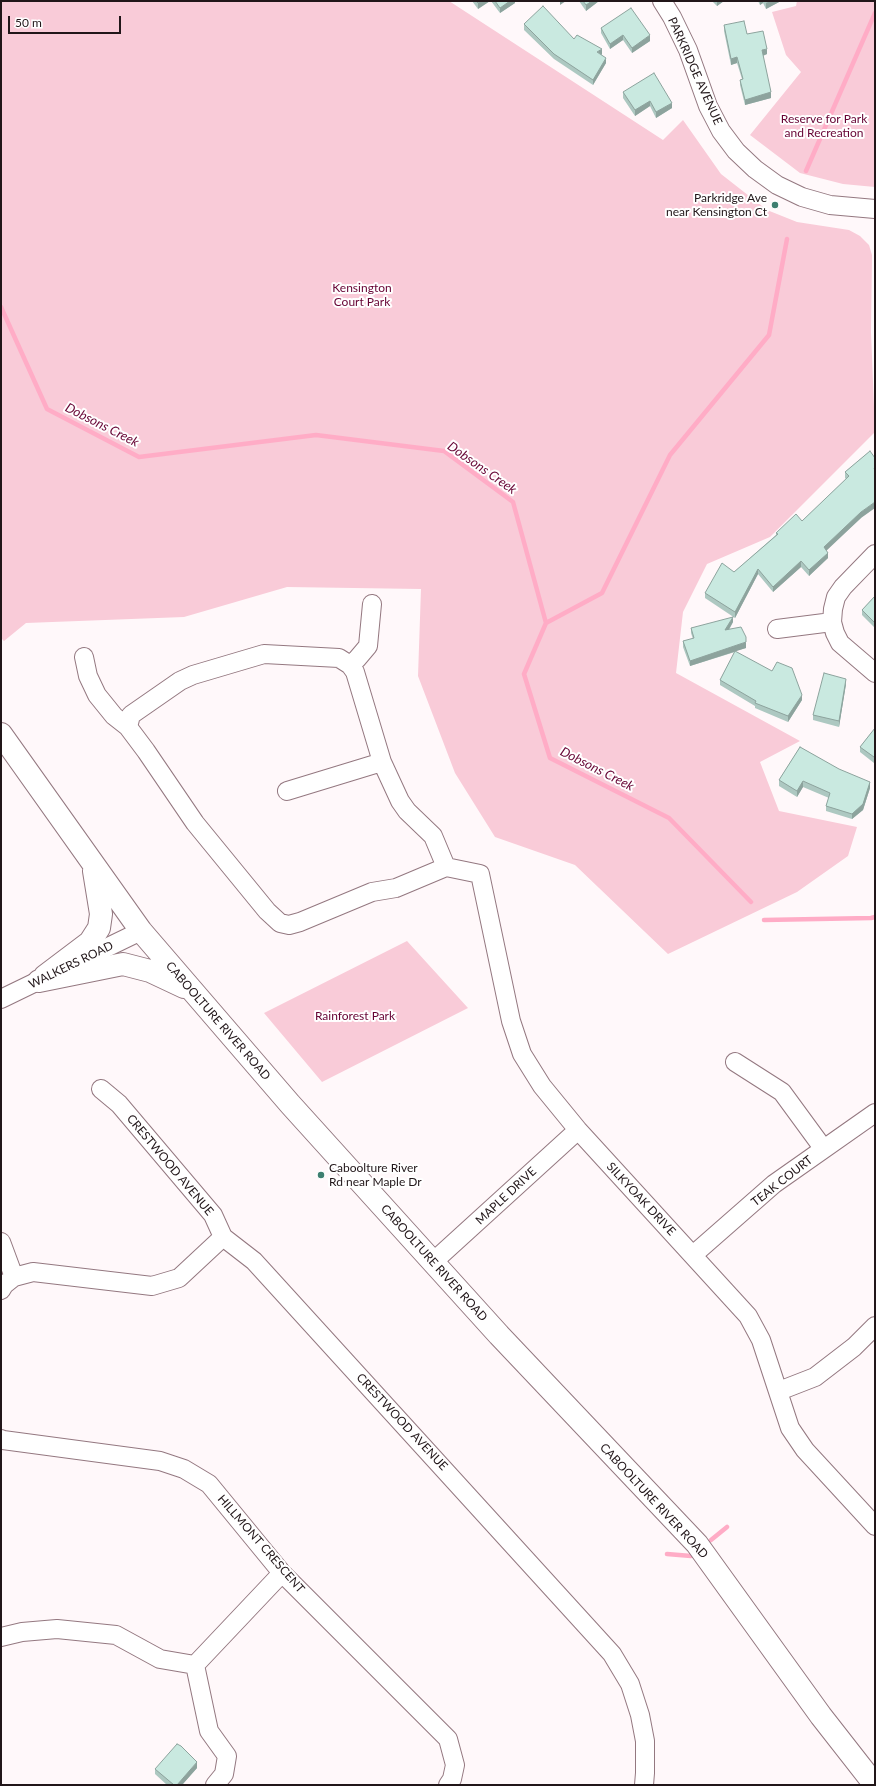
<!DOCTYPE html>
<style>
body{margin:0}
#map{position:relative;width:876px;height:1786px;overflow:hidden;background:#fff8fa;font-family:Lato,sans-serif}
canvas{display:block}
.frame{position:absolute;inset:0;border:2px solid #211619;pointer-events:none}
.scale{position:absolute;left:8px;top:16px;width:113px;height:18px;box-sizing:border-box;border:2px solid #211619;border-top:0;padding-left:5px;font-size:12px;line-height:14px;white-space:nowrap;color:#211619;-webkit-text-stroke:3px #fff;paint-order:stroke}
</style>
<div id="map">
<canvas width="876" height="1786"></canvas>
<div class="frame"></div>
<div class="scale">50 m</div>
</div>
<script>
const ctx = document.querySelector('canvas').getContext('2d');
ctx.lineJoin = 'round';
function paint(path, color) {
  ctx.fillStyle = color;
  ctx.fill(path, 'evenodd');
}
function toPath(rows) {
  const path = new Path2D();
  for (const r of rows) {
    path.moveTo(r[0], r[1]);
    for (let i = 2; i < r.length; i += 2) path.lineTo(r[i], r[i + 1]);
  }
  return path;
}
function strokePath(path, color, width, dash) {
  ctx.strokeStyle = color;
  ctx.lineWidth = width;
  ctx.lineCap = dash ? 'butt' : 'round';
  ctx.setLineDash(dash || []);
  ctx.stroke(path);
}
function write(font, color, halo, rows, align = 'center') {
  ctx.font = font + ' Lato,sans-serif';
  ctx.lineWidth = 4;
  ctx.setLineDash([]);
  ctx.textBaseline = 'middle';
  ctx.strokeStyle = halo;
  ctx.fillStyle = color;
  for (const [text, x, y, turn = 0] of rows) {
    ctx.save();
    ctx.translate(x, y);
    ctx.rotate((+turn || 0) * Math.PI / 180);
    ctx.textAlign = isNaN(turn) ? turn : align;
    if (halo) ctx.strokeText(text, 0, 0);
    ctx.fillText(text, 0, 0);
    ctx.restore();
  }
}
paint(toPath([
 [1,1,449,1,663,140,683,120,721,174,767,210,797,222,849,230,860,236,869,245,872,255,871,332,875,432,770,537,707,564,683,612,676,673,800,741,760,762,779,811,857,827,848,856,797,892,668,954,575,865,495,837,455,773,418,676,421,589,287,587,184,617,26,623,4,641,1,638],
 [797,1,875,1,875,187,843,184,800,173,750,135,801,72,786,55,772,12,796,6],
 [407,941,468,1008,322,1082,264,1013]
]), '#f9cbd8');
strokePath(toPath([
 [806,171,875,13],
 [1,307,47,409,139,457,316,435,444,451,513,502,546,623,524,674,550,758,669,818,751,902],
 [546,623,602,593,670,455,769,335,787,239],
 [764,920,871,918,875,917],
 [711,1540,727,1527],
 [667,1554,691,1556]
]), '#ffacc6', 4.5);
const minor = toPath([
 [662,1,672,17,688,50,708,106,721,131,736,151,755,169,777,185,802,197,830,205,875,209],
 [875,554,843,587,836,597,833,609,832,622,835,633,840,643,875,673],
 [777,629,832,622],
 [264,654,339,658,350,665,355,672,382,762,400,801,407,811,433,836,446,867,396,888,372,892,300,922,289,925,280,923,267,911,195,823,146,751,128,727,131,715,180,681,193,675,264,654],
 [84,657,88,676,97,695,114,716,128,727],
 [350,665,357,659,368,646,372,604],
 [287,791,382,762],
 [446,867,480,874,511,1021,522,1054,542,1086,578,1130,748,1316,761,1340,790,1428,805,1450,875,1526],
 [1,999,141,931],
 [735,1062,782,1092,823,1148],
 [101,1089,119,1104,213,1215,223,1237,254,1261,612,1654,630,1684,640,1715,645,1741,645,1773,644,1785],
 [1,1242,14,1277],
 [693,1255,774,1184,875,1113],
 [433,1262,578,1130],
 [1,1290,4,1285,14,1277,33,1272,152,1286,179,1278,223,1237],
 [779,1391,815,1377,854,1347,875,1326],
 [1,1439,3,1440,160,1461,184,1469,209,1484,282,1573,448,1739,455,1765,452,1779,448,1785],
 [1,1637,22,1632,57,1629,116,1635,160,1659,195,1665,282,1573],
 [195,1665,209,1731,227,1756,224,1774,215,1785]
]);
const major = toPath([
 [1,734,141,931,290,1104,499,1335,697,1544,821,1716,875,1785],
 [45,976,90,942,99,928,101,914,94,871],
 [39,981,123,964,150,971,184,987]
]);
strokePath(minor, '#947880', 20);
strokePath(major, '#947880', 24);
strokePath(minor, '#fff', 18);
strokePath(major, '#fff', 22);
paint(toPath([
 [472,1,490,1,478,9],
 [491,1,515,1,515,3,500,13],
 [579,1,599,1,586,11],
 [712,1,724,1,717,6],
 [758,1,781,1,766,9,763,3,760,5],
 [524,24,574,39,606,63,593,85,554,59,524,30],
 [724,25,747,34,767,54,763,56,771,98,745,105,740,85,740,80,742,79,737,63,731,65,724,31],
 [601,28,650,41,632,53,623,40,610,49,601,33],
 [623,92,672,108,656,118,650,106,635,116,623,98],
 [870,451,861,518,826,550,828,558,809,576,801,567,773,592,758,574,735,618,705,598,705,593,734,572,776,535,776,533,802,521,846,479,845,478,845,472],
 [875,596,875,628,862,615,862,610],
 [733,622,729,630,746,648,735,651,802,700,788,722,755,708,755,706,720,685,720,680,735,652,690,666,683,647,683,641,693,639,691,633,691,628],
 [846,684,839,727,813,720,813,715],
 [875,728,874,763,860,752,860,747],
 [800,747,870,788,863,810,852,819,826,811,826,806,829,798,803,787,797,797,779,786,779,780],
 [197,1768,182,1785,167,1785,155,1774,155,1769]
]), '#adc8c1');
paint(toPath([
 [482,1,490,1,478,9,478,3],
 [510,1,515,1,515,3,500,13,500,8],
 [560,1,566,1,560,5],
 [592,1,599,1,586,11,586,5],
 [717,1,724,1,717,6],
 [760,1,763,1,763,3,760,5],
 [770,1,781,1,766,9,766,3],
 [623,35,623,40,610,49,610,44],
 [650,35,650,41,632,53,632,48],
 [602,49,602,55,597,52],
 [767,49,767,54,762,56,762,50],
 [737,57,737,63,731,65,731,59],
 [606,58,606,63,593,85,593,80],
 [771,92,771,98,745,105,745,100],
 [650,101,650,106,635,116,635,110],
 [672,103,672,108,656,118,656,112],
 [875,502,875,508,861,518,824,553,824,547,861,512],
 [828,553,828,558,809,576,809,570],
 [801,561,801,567,773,592,773,587],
 [758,569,758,574,735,618,735,612],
 [733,617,733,622,725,636,725,630],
 [746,642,746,648,690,666,690,661],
 [846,679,846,684,839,727,839,721],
 [802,695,802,700,788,722,788,716],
 [803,781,803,787,797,797,797,791],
 [870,782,870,788,863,810,852,819,852,814],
 [197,1762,197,1768,182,1785,177,1785]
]), '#8da39d');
const building = toPath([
 [476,1,482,1,478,3,476,1],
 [495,1,510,1,500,8,495,1],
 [583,1,592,1,586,5,583,1],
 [543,6,574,39,577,35,602,49,597,52,606,58,593,80,554,54,524,24,543,6],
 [631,8,650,35,632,48,623,35,610,44,601,28,631,8],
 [744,21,747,34,763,31,767,49,762,50,771,92,745,100,740,80,743,79,737,57,731,59,724,25,744,21],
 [654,73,672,103,656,112,650,101,635,110,623,92,654,73],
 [870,451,875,458,875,467,874,468,875,470,875,502,861,512,824,547,828,553,809,570,801,561,773,587,758,569,735,612,705,593,722,563,734,572,778,534,776,533,796,514,802,521,849,476,845,472,870,451],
 [875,596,875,623,862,610,875,596],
 [733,617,725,630,741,627,746,637,746,642,690,661,683,641,694,638,691,628,733,617],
 [735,651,772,671,777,662,792,668,802,695,788,716,755,703,756,701,720,680,735,651],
 [824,673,846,679,839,721,813,715,824,673],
 [875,728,875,756,874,757,860,747,875,728],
 [800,747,839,769,870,782,863,804,852,814,826,806,830,793,803,781,797,791,779,780,800,747],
 [177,1744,181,1746,197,1762,177,1785,174,1785,155,1769,177,1744]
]);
paint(building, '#c9e9e0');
strokePath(building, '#8da39d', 1);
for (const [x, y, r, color] of [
 [775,205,4,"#3d7f70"],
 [321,1175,4,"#3d7f70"]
]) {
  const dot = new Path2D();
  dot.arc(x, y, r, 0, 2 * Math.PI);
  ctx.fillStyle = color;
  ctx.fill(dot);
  strokePath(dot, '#fff', 1.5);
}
write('12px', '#211619', '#fff', [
 ["PARKRIDGE AVENUE",695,71,66],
 ["WALKERS ROAD",71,965,-26],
 ["CABOOLTURE RIVER ROAD",218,1021,49],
 ["CRESTWOOD AVENUE",170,1165,50],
 ["TEAK COURT",782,1181,-38],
 ["MAPLE DRIVE",506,1196,-43],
 ["SILKYOAK DRIVE",641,1199,47],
 ["CABOOLTURE RIVER ROAD",434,1263,48],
 ["CRESTWOOD AVENUE",402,1422,47],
 ["CABOOLTURE RIVER ROAD",654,1501,47],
 ["HILLMONT CRESCENT",261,1544,49]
]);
write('12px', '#660334', '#fff', [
 ["Reserve for Park",824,119],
 ["and Recreation",824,133],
 ["Kensington",362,288],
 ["Court Park",362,302],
 ["Rainforest Park",355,1016]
]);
write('12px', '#211619', '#fff', [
 ["Parkridge Ave",767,198],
 ["near Kensington Ct",767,212],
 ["Caboolture River",329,1168,"left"],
 ["Rd near Maple Dr",329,1182,"left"]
], 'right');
write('italic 13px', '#670535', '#fff', [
 ["Dobsons Creek",102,425,27],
 ["Dobsons Creek",482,468,35],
 ["Dobsons Creek",597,769,27]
]);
</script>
